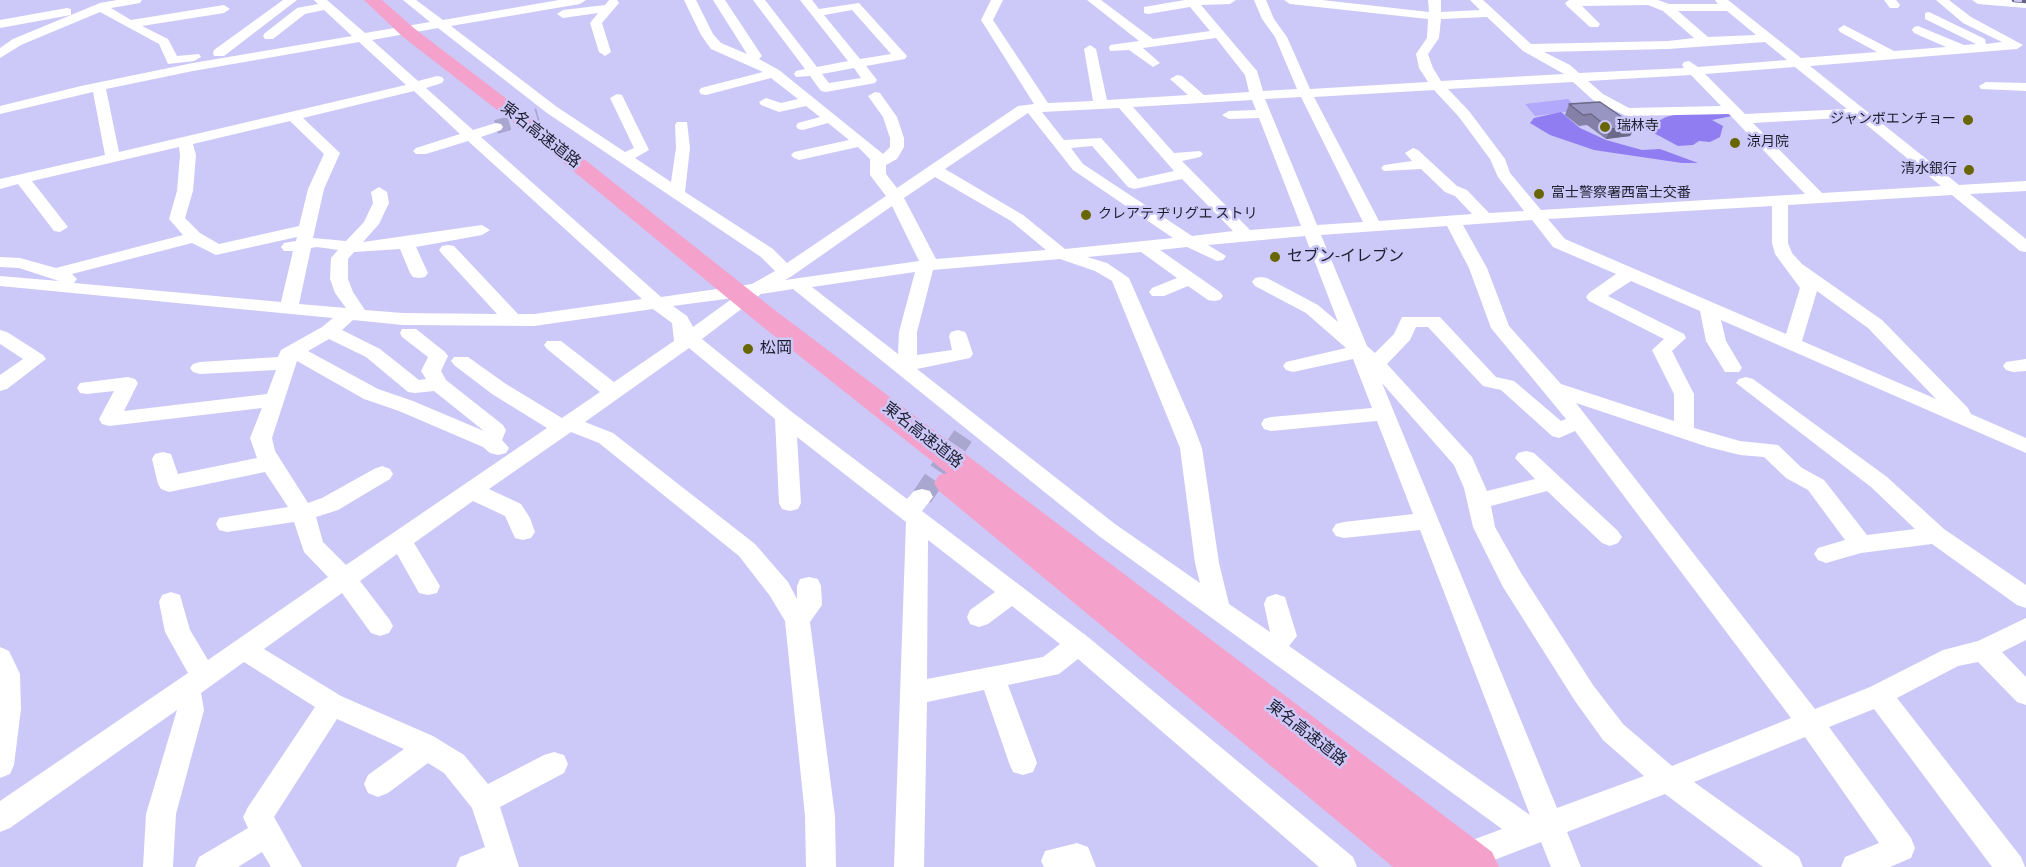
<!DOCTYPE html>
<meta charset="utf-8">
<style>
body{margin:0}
canvas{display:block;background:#ccc8f8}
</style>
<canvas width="2026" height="867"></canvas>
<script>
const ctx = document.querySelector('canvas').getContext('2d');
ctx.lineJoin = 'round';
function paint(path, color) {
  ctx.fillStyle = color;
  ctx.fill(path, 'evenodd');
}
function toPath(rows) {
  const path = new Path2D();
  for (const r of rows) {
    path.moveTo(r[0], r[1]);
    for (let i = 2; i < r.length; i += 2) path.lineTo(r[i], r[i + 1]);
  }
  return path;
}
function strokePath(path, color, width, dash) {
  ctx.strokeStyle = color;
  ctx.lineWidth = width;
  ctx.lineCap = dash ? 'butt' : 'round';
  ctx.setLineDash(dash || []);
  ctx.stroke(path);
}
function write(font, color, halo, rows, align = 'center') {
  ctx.font = font + ' "Source Sans 3","Noto Sans JP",sans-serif';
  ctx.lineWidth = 5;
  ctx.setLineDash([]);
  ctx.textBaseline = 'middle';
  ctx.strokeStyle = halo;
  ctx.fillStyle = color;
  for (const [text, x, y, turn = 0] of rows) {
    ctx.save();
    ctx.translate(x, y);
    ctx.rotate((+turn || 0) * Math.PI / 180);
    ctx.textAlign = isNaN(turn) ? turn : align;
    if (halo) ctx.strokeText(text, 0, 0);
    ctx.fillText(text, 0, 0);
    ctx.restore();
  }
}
paint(toPath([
 [1568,99,1580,110,1535,116,1525,104]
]), '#b3a9fc');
paint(toPath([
 [1723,111,1732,116,1712,120,1723,126,1720,137,1710,142,1699,141,1693,145,1678,146,1652,132,1636,127,1630,120,1653,124,1666,117,1678,114],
 [1561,112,1580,128,1606,140,1642,150,1660,149,1698,163,1682,163,1594,150,1550,135,1530,123,1534,118]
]), '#917df2');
strokePath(toPath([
 [496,127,538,115]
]), '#a9a6d0', 14, [14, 7]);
strokePath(toPath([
 [922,497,963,436]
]), '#a9a6d0', 21, [21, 10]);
paint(toPath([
 [117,0,142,0,140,3,111,8,131,20,224,5,230,9,224,13,142,26,168,39,177,56,199,54,201,57,194,61,168,64,159,44,100,12,21,45,0,58,0,48,13,39,100,3,117,0],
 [283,0,297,0,224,56,214,56,213,53,214,50,283,0],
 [314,0,327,0,365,33,430,22,403,0,416,0,443,20,559,0,586,0,580,4,451,26,557,107,625,152,634,148,610,98,617,94,622,95,649,150,635,158,671,182,676,148,675,125,677,122,687,122,690,148,685,192,773,249,787,263,886,196,870,175,870,159,858,147,799,160,794,158,791,155,794,152,849,140,828,123,803,130,798,129,796,126,798,123,820,117,806,106,779,112,761,105,759,102,766,98,781,103,798,99,771,78,706,95,701,94,699,91,701,88,763,72,711,49,701,35,684,0,696,0,713,34,721,43,747,54,713,0,725,0,762,56,759,59,779,70,883,154,890,147,890,138,883,117,868,96,875,92,880,93,897,117,904,138,904,147,897,159,886,165,886,174,897,188,1018,106,1034,104,981,20,991,0,1003,0,993,20,1048,103,1093,101,1084,49,1090,45,1096,49,1107,100,1188,95,1170,79,1177,75,1182,76,1204,95,1249,92,1245,75,1216,38,1143,48,1160,63,1153,67,1129,50,1110,51,1109,48,1110,45,1139,41,1087,0,1101,0,1153,39,1210,31,1190,7,1148,14,1144,13,1144,7,1185,0,1236,0,1230,4,1201,5,1257,71,1263,91,1297,89,1275,37,1262,19,1254,0,1266,0,1274,19,1287,37,1310,89,1428,82,1419,68,1416,54,1427,38,1428,19,1290,4,1284,0,1322,0,1429,12,1428,0,1441,0,1441,12,1480,10,1470,0,1483,0,1531,44,1668,41,1694,38,1663,11,1648,5,1582,6,1600,24,1598,27,1590,27,1567,6,1565,3,1569,0,1658,0,1669,4,1718,4,1715,0,1728,0,1801,58,1877,52,1840,32,1838,29,1844,25,1894,51,1946,47,1914,33,1912,30,1914,27,1918,26,1964,45,1976,44,1925,19,1925,13,1929,12,1985,39,1986,44,2002,42,1963,23,1936,0,1949,0,1971,17,2023,45,2017,49,1810,66,1959,185,2026,181,2026,191,1970,194,2026,239,2026,252,2020,251,1952,195,1788,205,1788,243,1792,253,1802,264,1882,320,1968,408,1971,414,2026,438,2026,453,1721,320,1726,341,1742,368,1739,372,1725,372,1706,341,1700,311,1631,281,1608,296,1684,334,1686,338,1672,351,1694,394,1694,428,1740,441,1778,445,1802,468,1824,480,1867,535,1915,529,1871,487,1736,383,1739,379,1746,377,1753,379,1887,477,1944,529,2026,585,2026,608,2017,605,1932,544,1861,553,1826,563,1818,560,1814,554,1818,548,1845,540,1808,490,1786,478,1764,457,1740,455,1708,447,1576,403,1815,709,1870,687,1943,650,1978,641,2026,618,2026,640,2002,652,2026,677,2026,705,2017,702,1978,662,1958,666,1897,698,2021,857,2025,867,1992,867,1874,709,1829,727,1911,838,1915,848,1911,858,1890,867,1841,867,1845,857,1879,843,1805,737,1694,782,1799,857,1803,867,1763,867,1665,794,1567,832,1581,867,1551,867,1541,842,1476,867,1423,867,1427,857,1502,829,1099,536,793,289,761,294,702,339,792,412,907,499,914,491,922,489,930,491,933,497,922,511,1088,637,1353,857,1357,867,1319,867,1078,659,1059,674,1008,685,1037,763,1033,772,1023,775,1013,772,1009,763,984,690,927,702,924,867,894,867,906,522,797,437,801,503,798,509,790,511,782,509,779,503,775,419,689,348,585,422,613,433,755,544,788,582,797,599,797,586,800,579,809,577,818,579,821,586,822,605,810,622,835,816,836,867,806,867,805,816,785,621,770,596,739,556,599,443,571,432,489,489,521,504,530,518,535,532,531,538,523,540,515,538,505,516,473,501,414,543,440,586,437,593,428,595,419,593,397,554,360,581,389,619,393,626,389,633,380,636,371,633,342,593,264,649,341,696,433,736,464,755,488,784,544,755,554,752,564,755,568,764,564,773,500,807,519,867,456,867,460,857,485,847,472,808,444,773,428,763,388,793,378,797,368,793,364,784,368,775,404,749,337,719,274,817,302,867,271,867,262,852,238,867,195,867,199,857,248,828,243,817,248,807,315,707,244,662,201,693,204,710,176,814,173,867,143,867,146,814,177,710,10,828,0,832,0,801,188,673,165,632,159,602,162,595,171,592,180,595,190,630,208,660,328,577,304,552,294,522,227,532,219,530,216,524,219,518,288,507,265,472,169,492,161,489,158,484,152,459,155,454,163,452,171,454,178,474,257,458,250,438,262,408,109,426,102,424,99,419,114,391,87,394,80,393,77,388,80,383,128,377,135,379,138,383,124,411,267,394,276,370,200,374,193,372,190,368,193,364,200,362,278,357,281,350,322,327,333,318,0,286,0,276,59,281,19,268,0,267,0,257,20,258,56,268,183,235,169,219,177,191,180,155,179,147,32,181,68,227,60,232,54,231,18,184,0,189,0,179,105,155,93,92,0,114,0,106,81,86,193,63,352,36,324,10,305,14,273,39,265,39,263,36,265,33,297,8,318,4,314,0],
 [1678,11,1727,11,1756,35,1708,37,1678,11],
 [1487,17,1523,51,1564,74,1441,81,1433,68,1428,54,1439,38,1441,19,1487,17],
 [438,28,547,113,761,257,775,271,752,284,661,297,481,137,501,130,503,127,501,124,496,123,473,130,426,88,442,83,444,80,442,77,437,76,418,81,372,40,438,28],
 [359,42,406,85,119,152,106,89,193,71,359,42],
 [1765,42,1787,60,1698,67,1689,61,1684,62,1682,65,1684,68,1579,73,1570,65,1544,52,1668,49,1765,42],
 [1795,67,1847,109,1745,114,1705,74,1795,67],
 [1691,75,1721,106,1629,108,1603,94,1588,81,1691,75],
 [1573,82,1593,100,1626,116,1729,114,1805,194,1541,210,1510,173,1505,159,1469,111,1448,89,1573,82],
 [1434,90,1459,117,1490,159,1498,177,1524,211,1489,213,1467,190,1457,186,1418,150,1413,148,1405,153,1412,161,1384,165,1381,168,1384,171,1421,169,1445,192,1455,196,1472,214,1379,221,1314,97,1434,90],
 [414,91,460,134,416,148,413,151,416,154,426,154,468,141,642,299,534,314,518,314,454,246,448,245,442,246,439,250,442,254,497,314,403,313,365,310,353,292,348,279,348,259,354,252,400,249,410,273,413,277,419,278,425,277,428,273,416,247,482,235,490,230,482,225,363,242,379,224,389,203,387,192,379,187,371,192,373,203,364,222,346,241,313,238,324,189,340,153,303,118,414,91],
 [1301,97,1363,222,1317,225,1265,99,1301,97],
 [1252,100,1256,110,1229,111,1222,115,1229,119,1259,118,1301,226,1250,230,1182,161,1200,157,1203,154,1200,151,1174,153,1133,107,1252,100],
 [1119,108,1174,171,1138,179,1101,138,1064,140,1042,112,1119,108],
 [1028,113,1073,170,1173,238,1065,249,1023,215,945,169,1028,113],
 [1857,117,1941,186,1822,193,1753,123,1857,117],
 [290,121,324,154,308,189,299,226,219,244,200,233,185,218,193,191,196,155,193,144,290,121],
 [1092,146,1128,187,1134,189,1182,179,1233,231,1192,236,1083,164,1071,148,1092,146],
 [935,177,1011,221,1046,250,936,259,904,198,935,177],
 [892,206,919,261,785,280,792,276,892,206],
 [1772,206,1772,243,1775,254,1800,288,1786,334,1565,239,1548,219,1772,206],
 [1532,220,1553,247,1616,274,1589,293,1586,297,1589,301,1664,339,1652,350,1674,394,1674,421,1561,384,1509,326,1487,268,1463,225,1532,220],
 [1447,226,1469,268,1491,328,1566,419,1561,421,1514,381,1496,377,1440,317,1402,317,1394,334,1375,353,1367,346,1321,235,1447,226],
 [1305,236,1338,322,1318,305,1267,278,1261,277,1255,278,1252,282,1255,286,1306,313,1346,348,1286,362,1283,366,1286,370,1293,372,1353,359,1372,408,1271,417,1264,419,1261,424,1264,429,1271,431,1377,421,1413,514,1344,522,1336,524,1332,530,1336,536,1344,538,1420,530,1530,815,1289,646,1297,636,1285,597,1276,594,1267,597,1264,604,1270,632,1229,604,1219,563,1202,448,1192,422,1129,278,1107,263,1087,257,1141,252,1177,278,1152,288,1149,292,1152,296,1164,296,1188,286,1208,300,1214,301,1220,300,1223,296,1220,292,1160,250,1187,247,1217,261,1223,260,1226,256,1208,245,1305,236],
 [297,237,296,241,284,243,281,247,284,251,293,251,281,302,74,283,77,279,72,274,192,243,216,255,297,237],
 [317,247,338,250,331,258,330,279,335,293,346,308,299,304,311,248,317,247],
 [1060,259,1095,271,1112,281,1180,448,1195,563,1200,583,1115,524,917,369,970,358,973,354,967,336,965,332,958,330,951,332,949,336,952,350,917,355,917,332,933,270,1060,259],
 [915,272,899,332,898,354,812,287,915,272],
 [1817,291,1868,328,1936,399,1802,341,1817,291],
 [733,298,693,327,687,316,673,306,733,298],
 [653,309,672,323,674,341,614,382,561,341,547,341,544,345,547,349,600,392,562,418,506,384,468,357,454,357,451,361,454,365,492,394,547,428,346,565,323,542,316,517,338,510,390,479,393,474,390,469,382,466,374,469,322,498,308,503,275,451,272,438,297,361,364,399,399,411,483,447,490,453,498,455,506,453,509,448,502,440,506,430,503,425,446,380,441,371,448,356,445,352,416,329,402,329,400,333,402,337,428,357,421,371,426,379,419,380,380,349,342,330,353,320,403,325,534,326,653,309],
 [1416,327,1428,327,1483,386,1501,390,1552,436,1559,438,1575,431,1791,718,1672,766,1623,724,1593,685,1521,573,1495,527,1491,506,1547,491,1602,543,1610,546,1618,543,1622,537,1618,531,1534,453,1526,451,1518,453,1515,458,1535,479,1487,491,1472,457,1387,364,1410,340,1416,327],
 [329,339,366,357,408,392,415,393,434,391,484,431,413,401,378,389,308,351,329,339],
 [1382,383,1454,465,1464,488,1473,527,1503,587,1575,701,1603,740,1644,776,1557,808,1382,383],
 [928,540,995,592,970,610,967,617,970,624,979,627,988,624,1012,606,1060,644,1043,657,927,679,928,540],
 [609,0,617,0,619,3,602,23,611,52,605,56,599,52,590,23,598,13,563,18,557,14,563,10,605,5,609,0],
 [753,0,765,0,817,67,848,61,800,0,812,0,819,9,859,3,907,56,905,59,866,66,877,80,875,83,826,92,821,91,810,76,796,77,794,74,796,71,805,69,753,0],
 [852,10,891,54,860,59,824,15,852,10],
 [854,68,861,78,829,83,822,74,854,68],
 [1884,0,1896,0,1900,5,1898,8,1890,8,1884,0],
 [1972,0,2026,0,2026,8,1978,4,1972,0],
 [67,8,71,9,71,15,0,28,0,20,67,8],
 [1986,82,2026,83,2026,91,1981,89,1979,86,1986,82],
 [0,330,7,332,43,355,46,359,7,389,0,391,0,375,23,359,0,344,0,330],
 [2026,359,2026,371,2013,372,2006,370,2003,366,2006,362,2026,359],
 [0,647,9,651,20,674,21,709,14,765,10,774,0,778,0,647],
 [1077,843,1088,847,1096,867,1044,867,1041,861,1045,851,1077,843]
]), '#fff');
paint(toPath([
 [364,0,382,0,415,29,541,125,776,311,1492,852,1499,867,1393,867,939,491,934,483,939,475,947,473,758,323,527,133,403,37,364,0]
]), '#f4a2cb');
const rail = toPath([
 [2014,0,2026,1]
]);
strokePath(rail, '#696685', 4.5);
strokePath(rail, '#ccc8f8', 3, [8]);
paint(toPath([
 [1569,104,1635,126,1630,136,1606,139,1587,125,1579,126,1565,115]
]), '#8480a7');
paint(toPath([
 [1635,126,1630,136,1606,139,1610,129]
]), '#6b6888');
const building = toPath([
 [1600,102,1635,126,1610,129,1591,114,1583,115,1569,104,1600,102]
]);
paint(building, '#9995c2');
strokePath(building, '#6b6888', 1.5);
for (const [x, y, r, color] of [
 [1968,120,6,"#686600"],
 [1605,127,6,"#686600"],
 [1735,143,6,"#686600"],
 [1969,170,6,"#686600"],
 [1539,194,6,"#686600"],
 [1086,215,6,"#686600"],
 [1275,257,6,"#686600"],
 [748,349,6,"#686600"]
]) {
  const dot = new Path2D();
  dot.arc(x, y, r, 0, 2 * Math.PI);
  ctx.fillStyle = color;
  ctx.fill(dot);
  strokePath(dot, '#ccc8f8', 2);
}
write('14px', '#1e1d2e', '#ccc8f8', [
 ["ジャンボエンチョー",1956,120,"right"],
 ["瑞林寺",1617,127],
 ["涼月院",1747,143],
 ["清水銀行",1957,170,"right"],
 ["富士警察署西富士交番",1551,194],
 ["クレアテ ヂリグエ ストリ",1098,215]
], 'left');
write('16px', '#1e1d2e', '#ccc8f8', [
 ["東名高速道路",540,136,38],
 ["東名高速道路",922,436,38],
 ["東名高速道路",1306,734,38]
]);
write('16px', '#1e1d2e', '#ccc8f8', [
 ["セブン-イレブン",1287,257],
 ["松岡",760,349]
], 'left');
</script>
